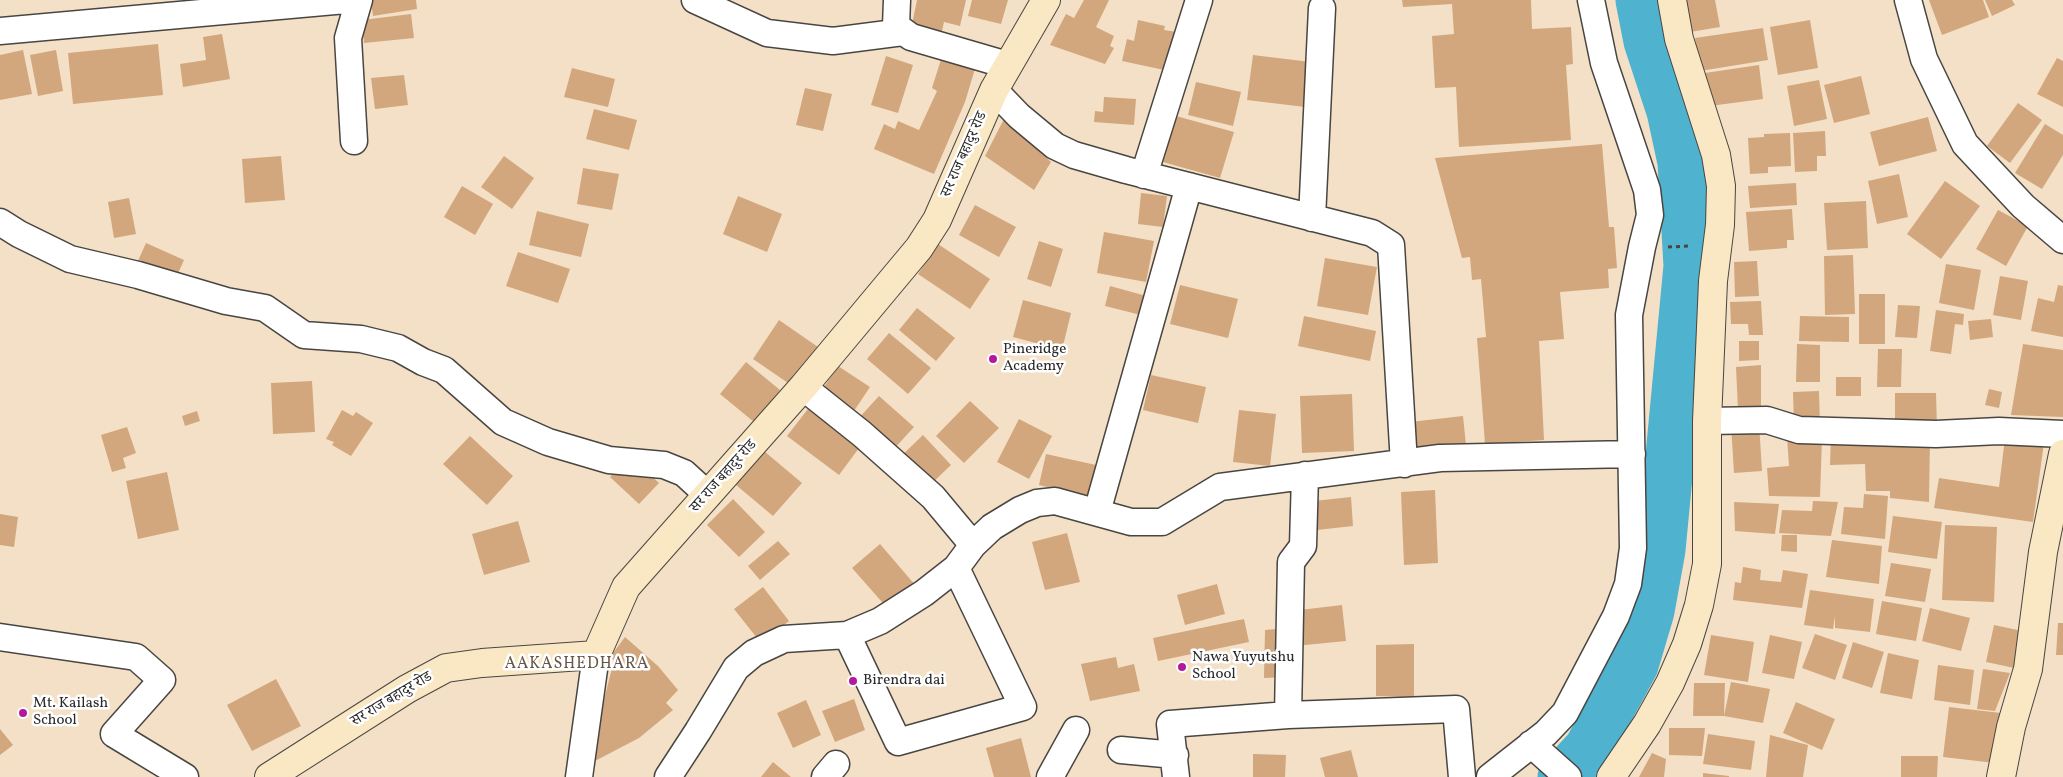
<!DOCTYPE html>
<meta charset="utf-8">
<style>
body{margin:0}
canvas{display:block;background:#f3e0c6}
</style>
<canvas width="2063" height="777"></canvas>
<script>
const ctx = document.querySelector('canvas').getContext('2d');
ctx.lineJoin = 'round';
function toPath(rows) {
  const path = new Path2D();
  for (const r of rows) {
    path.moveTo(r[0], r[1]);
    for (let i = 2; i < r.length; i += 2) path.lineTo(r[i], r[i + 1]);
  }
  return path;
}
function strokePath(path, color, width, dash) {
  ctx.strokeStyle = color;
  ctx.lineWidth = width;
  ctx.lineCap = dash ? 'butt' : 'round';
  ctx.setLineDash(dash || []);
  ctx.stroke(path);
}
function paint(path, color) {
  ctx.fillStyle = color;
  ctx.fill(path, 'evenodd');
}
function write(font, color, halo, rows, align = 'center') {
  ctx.font = font + ' Vollkorn,"Noto Serif Devanagari",serif';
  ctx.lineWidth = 5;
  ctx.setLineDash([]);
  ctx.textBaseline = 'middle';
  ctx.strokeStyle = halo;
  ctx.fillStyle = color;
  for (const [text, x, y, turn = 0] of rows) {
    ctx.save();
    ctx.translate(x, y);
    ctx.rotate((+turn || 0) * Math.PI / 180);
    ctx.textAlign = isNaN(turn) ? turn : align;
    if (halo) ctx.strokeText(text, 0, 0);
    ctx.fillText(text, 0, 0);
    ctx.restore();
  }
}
strokePath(toPath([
 [1562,777,1588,749,1634,665,1650,611,1661,550,1688,266,1682,162,1671,111,1648,41,1640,0]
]), '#4fb2ce', 49);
paint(toPath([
 [371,0,416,0,417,9,373,16],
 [917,0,966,0,960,26,944,22,941,35,911,29],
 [972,0,1008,0,1001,24,968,16],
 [1084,0,1109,0,1096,27,1114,36,1110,46,1114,48,1105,64,1050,45,1066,14,1074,18],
 [1402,0,1531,0,1532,29,1571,27,1573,64,1566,65,1571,140,1459,147,1456,87,1435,88,1432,36,1454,34,1452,4,1403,7],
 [1684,0,1715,0,1720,27,1690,32],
 [1929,0,1983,0,1989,17,1942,35],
 [1985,0,2012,0,2015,5,1992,16],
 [411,14,414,38,364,43,362,20],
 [1138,20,1165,26,1164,30,1177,32,1169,71,1122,61,1127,39,1134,41],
 [1810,20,1818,68,1778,75,1770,27],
 [1763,28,1768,60,1700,71,1695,38],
 [222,34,230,79,183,87,180,64,206,60,203,37],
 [158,44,163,95,73,104,68,53],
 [23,50,32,94,0,100,0,55],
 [56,50,63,91,38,96,30,55],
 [943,53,977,62,965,102,934,174,874,149,884,124,895,129,898,121,919,130,937,91,932,88],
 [1253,55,1311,62,1305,107,1247,100],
 [886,56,913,65,898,113,871,105],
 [2057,58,2063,61,2063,107,2037,94],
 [1759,65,1763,99,1710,106,1705,73],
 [572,68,615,79,608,107,564,97],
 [404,75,408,105,375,109,371,78],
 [1861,76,1870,114,1834,123,1824,85],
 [1819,80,1827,119,1794,126,1787,86],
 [1196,82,1241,92,1233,126,1188,115],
 [805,88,832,94,823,131,796,125],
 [1104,97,1136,99,1134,125,1094,122,1095,111,1103,112],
 [2018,103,2042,120,2010,163,1987,146],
 [594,109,637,120,629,150,586,139],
 [1176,116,1234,132,1220,178,1163,162],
 [1928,117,1937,151,1879,166,1870,132],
 [1004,119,1051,162,1034,190,985,156],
 [2045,124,2063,135,2063,155,2042,189,2015,173],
 [1825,131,1826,156,1817,156,1817,171,1795,172,1793,133],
 [1790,133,1791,166,1768,167,1768,173,1750,174,1748,138,1764,137,1764,134],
 [1602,144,1609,227,1614,227,1617,268,1608,269,1609,288,1560,292,1564,339,1539,341,1544,440,1485,444,1477,338,1486,337,1481,279,1472,280,1470,257,1462,258,1435,158],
 [281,156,285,200,245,203,242,159],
 [504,156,534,178,512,209,481,187],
 [583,168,619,174,612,210,577,204],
 [1899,174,1908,217,1877,224,1868,181],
 [1945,181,1980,206,1941,259,1907,234],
 [1796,183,1797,205,1750,208,1748,186],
 [462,186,493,204,475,235,444,217],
 [1141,193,1167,196,1163,227,1138,224],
 [738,196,782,214,767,252,723,234],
 [129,198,136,234,114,238,108,202],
 [1866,201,1868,248,1827,250,1824,203],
 [975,205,1016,227,999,257,959,235],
 [1792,209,1794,240,1787,240,1787,248,1749,251,1746,212],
 [1998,210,2028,226,2006,266,1976,249],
 [537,211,589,224,581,257,529,245],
 [1104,232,1154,241,1146,282,1097,273],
 [1039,241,1063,249,1051,287,1027,279],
 [146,243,184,260,175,280,137,263],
 [938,244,990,279,970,309,918,274],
 [518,252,570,269,558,303,506,286],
 [1853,255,1855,314,1825,315,1824,256],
 [1325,258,1377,267,1368,315,1317,306],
 [1757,261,1759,296,1735,297,1734,262],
 [1946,264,1981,270,1974,310,1939,303],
 [2000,276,2028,281,2021,320,1993,315],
 [1180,285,1238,299,1228,338,1170,324],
 [2058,285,2063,286,2063,337,2031,331,2038,298,2054,302],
 [1110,286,1150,297,1145,316,1105,306],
 [1859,294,1885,294,1885,344,1859,344],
 [1023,300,1071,313,1062,350,1013,337],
 [1761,301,1763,335,1749,335,1748,324,1731,324,1730,302],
 [1898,305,1920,306,1917,338,1895,337],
 [917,308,955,338,936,361,899,330],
 [1936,310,1964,314,1963,325,1955,324,1951,354,1930,351],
 [1304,316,1376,331,1370,361,1298,346],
 [1800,316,1849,317,1849,342,1799,341],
 [1991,319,1993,337,1970,340,1968,321],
 [779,320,818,347,791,385,753,359],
 [889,333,931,368,908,394,867,359],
 [1739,341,1759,341,1759,360,1739,361],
 [1797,344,1820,345,1820,382,1796,382],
 [2023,344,2063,350,2063,417,2011,415],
 [1878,349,1902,349,1901,387,1877,387],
 [746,362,780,390,754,422,720,394],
 [1761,365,1761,409,1738,410,1736,367],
 [838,366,870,387,850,417,818,396],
 [1151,375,1206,387,1198,423,1143,410],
 [1836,377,1861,377,1861,396,1836,396],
 [312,381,315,432,273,434,271,383],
 [1989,389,2002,392,1999,408,1985,405],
 [1819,391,1820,426,1794,426,1793,392],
 [1895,393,1936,393,1937,429,1895,429],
 [1352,394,1354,451,1302,453,1300,396],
 [879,396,914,427,893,450,858,419],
 [970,401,999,428,964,463,936,436],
 [811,405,862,444,839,475,787,436],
 [342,410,353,416,356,412,373,423,351,456,332,445,334,442,326,439],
 [1239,410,1276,414,1270,466,1233,462],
 [197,411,200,421,185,426,182,416],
 [1463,416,1466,445,1413,450,1410,422],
 [1019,419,1052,436,1029,479,997,462],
 [1759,423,1762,471,1734,473,1731,425],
 [127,427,136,453,123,458,126,468,112,472,101,435],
 [923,435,951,465,927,488,899,458],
 [1831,435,1930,438,1929,502,1890,498,1890,491,1866,491,1865,464,1830,465],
 [470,436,513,476,487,505,443,464],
 [1787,437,1822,439,1820,497,1769,496,1767,468,1789,466],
 [2005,438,2044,443,2033,522,1934,508,1939,478,1999,487],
 [764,451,802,483,773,516,736,485],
 [1046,454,1096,465,1088,497,1039,485],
 [621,465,633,476,642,467,659,483,639,504,610,477],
 [167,472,179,530,138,539,126,481],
 [1435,490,1438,563,1404,565,1401,492],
 [1864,494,1888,496,1885,539,1841,534,1844,507,1863,508],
 [1351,497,1353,526,1317,530,1314,501],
 [733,499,765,532,739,557,707,525],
 [1813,501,1838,502,1831,536,1779,533,1782,510,1812,511],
 [1734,502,1779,504,1775,534,1735,531],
 [0,514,18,517,14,547,0,545],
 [1893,516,1942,522,1937,559,1888,552],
 [518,521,530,562,484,575,472,534],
 [1945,525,1997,527,1994,602,1942,600],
 [1067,533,1080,582,1045,590,1032,542],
 [1782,535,1797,535,1797,552,1781,551],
 [1832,540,1882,546,1879,584,1826,577],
 [778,541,790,554,760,580,748,566],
 [880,544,916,586,889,610,852,568],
 [1891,563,1931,569,1925,602,1885,596],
 [1743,567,1761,570,1760,580,1781,582,1783,570,1808,574,1802,608,1733,600,1735,582,1741,583],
 [1217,584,1225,614,1185,625,1177,595],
 [763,587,789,621,761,643,734,609],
 [1810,590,1874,599,1870,632,1835,628,1835,616,1833,629,1804,625],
 [1882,601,1922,608,1916,641,1876,634],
 [1342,605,1346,641,1295,646,1291,611],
 [1930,608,1970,618,1961,651,1922,641],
 [1244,619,1249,642,1158,661,1153,638],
 [2058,623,2063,623,2063,655,2056,655],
 [1994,625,2027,632,2019,669,1986,662],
 [1288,628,1286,677,1264,678,1265,630],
 [1815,634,1847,645,1835,680,1802,668],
 [1711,635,1754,642,1748,682,1704,675],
 [1770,635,1802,642,1794,679,1762,673],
 [625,637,658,666,678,690,666,703,673,710,639,738,593,762,604,700,614,660,610,657],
 [1853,642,1884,652,1872,688,1842,678],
 [1414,644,1414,697,1376,696,1376,645],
 [1888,653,1919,660,1912,699,1880,693],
 [1116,657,1118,668,1134,664,1140,691,1090,701,1081,664],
 [1938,665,1974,670,1970,705,1934,700],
 [1983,669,2010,673,1995,711,1977,709],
 [276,679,301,726,252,751,227,705],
 [1731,682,1770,689,1763,723,1724,716,1693,716,1694,683,1725,683,1724,716],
 [854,699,865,730,835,742,822,711],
 [806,700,821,735,793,748,777,713],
 [1796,702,1835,719,1822,750,1783,733],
 [1949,707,2001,713,1995,763,1943,757],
 [1669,728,1705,728,1702,756,1669,755],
 [0,729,13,745,0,755],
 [1708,734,1755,741,1751,770,1703,764],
 [1770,735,1808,745,1803,777,1766,777],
 [1021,738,1031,777,994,777,986,748],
 [1351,750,1358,777,1325,777,1320,758],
 [1652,753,1666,759,1664,777,1639,777],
 [1253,754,1286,755,1285,777,1253,777],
 [1901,756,1938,756,1937,777,1901,777],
 [773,762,791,777,761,777],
 [1703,773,1729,776,1729,777,1703,777]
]), '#d3a77d');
const street = toPath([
 [695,0,767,33,833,41,903,32],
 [897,0,896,26,911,37,1007,65],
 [1908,0,1924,59,1965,144,2023,206,2063,240],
 [0,31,346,0],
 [994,90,1019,116,1055,146,1074,155,1126,170,1372,233,1391,245,1404,464],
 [354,141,348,38,359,0],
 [1144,175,1199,0],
 [1312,218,1322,8],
 [0,222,19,234,70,259,138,275,226,301,265,308,304,335,361,339,398,348,423,362,444,370,503,422,548,442,609,460,664,465,684,473,708,495],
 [803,387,862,434,933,497,973,545],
 [1707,421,1767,420,1799,430,1936,434,1999,431,2063,434],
 [1097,512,1189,186],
 [847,635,898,742,1023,707,956,568],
 [0,637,136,657,162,680,114,734,185,777],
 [1288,715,1291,562,1303,546,1305,475],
 [1531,744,1568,777],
 [1121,750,1175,755],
 [579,777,596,655],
 [668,777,698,731,736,668,754,653,784,639,847,635,880,621,924,593,956,568,973,545,992,527,1020,510,1037,503,1055,501,1131,522,1162,522,1220,487,1440,458,1632,454],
 [825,777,836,764],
 [1050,777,1076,730],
 [1176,777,1170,724,1288,715,1456,709,1462,777],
 [1490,777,1546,733,1565,713,1616,616,1628,584,1633,548,1629,315,1642,247,1650,215,1647,190,1604,63,1591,0]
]);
const secondary = toPath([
 [269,777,407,689,446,668,482,663,596,655,626,587,803,387,919,248,937,220,994,90,1046,0],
 [1611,777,1647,724,1670,683,1687,644,1699,605,1707,564,1707,421,1713,281,1720,225,1721,186,1716,155,1679,39,1672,0],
 [2001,777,2011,727,2028,669,2043,552,2063,454]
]);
strokePath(street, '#494642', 29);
strokePath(secondary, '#494642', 30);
strokePath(toPath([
 [1668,247,1690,246]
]), '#494642', 3, [4, 4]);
strokePath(street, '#fff', 26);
strokePath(secondary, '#fae7c3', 28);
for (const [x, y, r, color] of [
 [993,359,5,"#b5179e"],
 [1182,667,5,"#b5179e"],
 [853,681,5,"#b5179e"],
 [23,713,5,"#b5179e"]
]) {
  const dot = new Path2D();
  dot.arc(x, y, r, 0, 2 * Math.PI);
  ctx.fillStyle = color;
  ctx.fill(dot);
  strokePath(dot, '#fff', 2);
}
write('15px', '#2b2b2b', '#fff', [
 ["सर राज बहादुर रोड",965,155,-66],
 ["सर राज बहादुर रोड",724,477,-48],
 ["सर राज बहादुर रोड",392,700,-31]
]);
write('15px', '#2b2b2b', '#fff', [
 ["Pineridge",1003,350],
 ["Academy",1003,367],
 ["Nawa Yuyutshu",1192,658],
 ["School",1192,675],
 ["Birendra dai",863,681],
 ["Mt. Kailash",33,704],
 ["School",33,721]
], 'left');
ctx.letterSpacing = '1px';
write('16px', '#665648', '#fff', [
 ["AAKASHEDHARA",577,665]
]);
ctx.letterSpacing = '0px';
</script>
